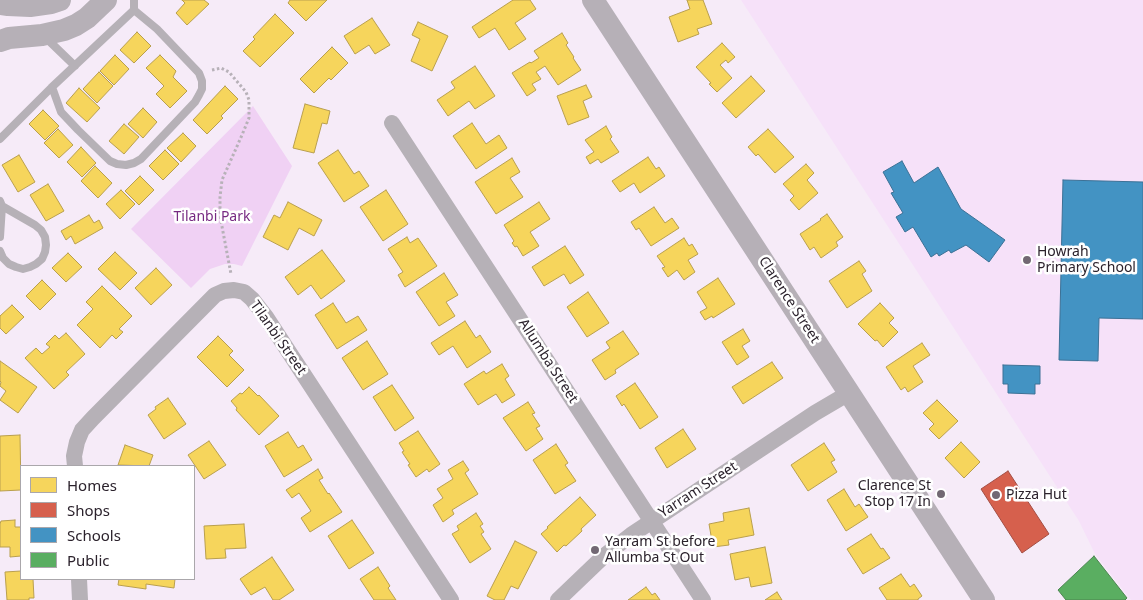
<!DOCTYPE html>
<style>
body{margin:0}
#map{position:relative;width:1143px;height:600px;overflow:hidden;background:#f6ebf8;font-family:"Noto Sans",sans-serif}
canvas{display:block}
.legend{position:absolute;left:20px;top:465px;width:175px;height:115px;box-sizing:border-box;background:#fff;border:1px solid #aaa7ab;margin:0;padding:6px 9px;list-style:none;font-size:15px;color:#2b222c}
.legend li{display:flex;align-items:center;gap:10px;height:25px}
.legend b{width:25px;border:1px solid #aaa7ab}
</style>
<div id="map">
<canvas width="1143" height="600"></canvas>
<ul class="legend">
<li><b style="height:14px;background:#f6d55c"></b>Homes</li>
<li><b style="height:14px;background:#d6604d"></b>Shops</li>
<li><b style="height:14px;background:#4393c3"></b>Schools</li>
<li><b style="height:14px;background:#5aae61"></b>Public</li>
</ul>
</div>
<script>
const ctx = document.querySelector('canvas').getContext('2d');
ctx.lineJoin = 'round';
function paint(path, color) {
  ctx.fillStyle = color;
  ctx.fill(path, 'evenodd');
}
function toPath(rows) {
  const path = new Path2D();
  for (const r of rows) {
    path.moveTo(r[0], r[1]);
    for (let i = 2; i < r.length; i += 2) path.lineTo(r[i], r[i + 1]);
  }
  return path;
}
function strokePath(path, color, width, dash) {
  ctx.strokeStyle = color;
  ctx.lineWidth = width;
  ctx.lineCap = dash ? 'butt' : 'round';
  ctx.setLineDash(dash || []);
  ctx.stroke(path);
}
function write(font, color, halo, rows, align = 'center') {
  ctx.font = font + ' "Noto Sans",sans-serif';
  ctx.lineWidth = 5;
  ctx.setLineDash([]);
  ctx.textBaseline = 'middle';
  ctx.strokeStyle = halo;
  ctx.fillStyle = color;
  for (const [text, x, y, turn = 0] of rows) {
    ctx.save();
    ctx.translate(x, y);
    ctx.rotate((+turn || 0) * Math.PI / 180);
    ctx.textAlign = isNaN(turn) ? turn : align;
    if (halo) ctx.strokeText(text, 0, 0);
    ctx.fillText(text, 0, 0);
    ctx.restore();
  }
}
paint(toPath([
 [741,0,1143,0,1143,600,1131,600,1095,554,1079,521]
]), '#f6e1f9');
paint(toPath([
 [253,106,292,166,242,266,234,264,225,264,210,269,191,288,131,229]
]), '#f0d1f4');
const homes = toPath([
 [182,0,204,0,209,4,187,25,176,13,185,3,182,0],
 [290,0,327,0,306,21,288,3,290,0],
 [513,0,530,0,536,9,515,23,526,39,509,50,495,28,479,38,472,27,513,0],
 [687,0,703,0,712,24,697,29,699,34,678,42,669,17,690,9,687,0],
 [275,14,294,33,260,67,243,51,255,39,253,37,275,14],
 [372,18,390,45,375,54,369,45,355,54,344,36,372,18],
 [418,22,448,36,432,71,411,61,420,39,412,35,418,22],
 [137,32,151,46,134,63,120,50,137,32],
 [562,33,568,43,566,45,574,57,573,58,581,70,558,85,545,66,536,72,541,79,532,84,536,90,527,96,512,73,530,62,531,63,539,58,534,51,562,33],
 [722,43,735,57,728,63,726,60,720,65,732,78,717,92,709,84,711,83,696,67,722,43],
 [332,47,348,63,331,80,329,78,314,93,300,79,332,47],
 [115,55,129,69,114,85,100,71,115,55],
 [160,55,176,71,173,77,187,91,170,108,156,94,164,86,146,68,160,55],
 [475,66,495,96,475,109,469,101,448,116,437,100,455,88,451,82,475,66],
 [99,72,113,86,97,103,83,89,99,72],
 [751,76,765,91,736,118,722,103,751,76],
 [586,85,592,97,583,101,589,117,568,125,557,96,586,85],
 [225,86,238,99,221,116,223,118,207,134,193,120,225,86],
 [79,88,100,108,87,122,66,103,79,88],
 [305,104,330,111,327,124,322,123,314,153,293,148,305,104],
 [143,108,157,122,143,138,128,124,143,108],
 [43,110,59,126,45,140,29,124,43,110],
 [472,123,486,144,499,135,507,148,476,169,453,136,472,123],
 [124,124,139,137,124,154,109,141,124,124],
 [606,126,612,137,610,139,619,152,601,163,598,159,590,164,586,157,594,152,585,140,606,126],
 [58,129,73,145,59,158,44,143,58,129],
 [768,129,794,157,775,173,758,154,756,156,748,147,768,129],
 [183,133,196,146,181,162,167,148,183,133],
 [81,147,96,163,82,177,67,162,81,147],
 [165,150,179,164,163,180,149,166,165,150],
 [338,150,354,174,359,171,369,186,344,202,318,163,338,150],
 [19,155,35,182,18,192,2,165,19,155],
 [648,157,656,169,659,167,665,176,640,193,634,183,620,192,612,181,648,157],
 [512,158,520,172,510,178,523,197,496,214,475,182,512,158],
 [806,164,814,173,807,180,818,193,799,210,790,200,794,196,783,184,806,164],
 [95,166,112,183,98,198,81,181,95,166],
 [140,176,154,190,139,205,125,191,140,176],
 [48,184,64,211,46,221,30,195,48,184],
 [121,190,135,204,120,219,106,204,121,190],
 [386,190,408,224,383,241,360,207,386,190],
 [288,202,322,220,314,236,299,228,288,250,263,237,274,215,280,218,288,202],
 [539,202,550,219,530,232,539,246,523,256,517,246,515,247,512,243,514,241,504,225,539,202],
 [654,207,665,223,672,218,679,228,651,246,639,228,636,230,631,222,654,207],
 [827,214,843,237,836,242,838,246,821,258,814,247,810,250,800,234,821,220,820,219,827,214],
 [89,215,94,223,99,220,103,228,75,244,71,236,66,240,61,231,89,215],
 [407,237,410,243,418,238,437,266,405,287,398,275,403,272,388,249,407,237],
 [684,238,689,246,692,244,698,254,688,260,695,272,684,280,677,270,668,277,662,268,665,267,657,256,684,238],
 [565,246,584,275,570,284,564,274,544,286,532,267,565,246],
 [322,250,345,281,321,299,311,285,298,295,285,277,322,250],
 [115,252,137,273,120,290,98,269,115,252],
 [68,253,82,267,66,282,52,268,68,253],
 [859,261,866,271,862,274,872,291,847,308,829,281,859,261],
 [156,268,172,285,151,305,135,288,156,268],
 [444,273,458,295,446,302,455,316,439,326,416,292,444,273],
 [718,278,735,304,713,318,712,316,705,320,700,312,707,308,697,292,718,278],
 [42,280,56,294,40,310,26,296,42,280],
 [102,286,132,316,119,329,123,332,116,339,112,335,100,348,77,325,93,309,86,302,102,286],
 [588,292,609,323,587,337,567,307,588,292],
 [333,303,346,323,358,316,367,330,337,349,315,315,333,303],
 [880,303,894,318,889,323,898,332,883,347,877,340,875,341,858,324,880,303],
 [12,305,24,317,6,334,0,328,0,316,12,305],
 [465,321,476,338,480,335,491,352,467,368,453,346,439,355,431,343,465,321],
 [743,329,750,341,742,346,749,357,737,365,722,342,743,329],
 [623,331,639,354,615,370,616,373,605,380,592,360,610,348,606,342,623,331],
 [66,333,85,354,66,372,69,375,54,389,25,358,36,348,42,354,50,347,46,344,55,335,59,339,66,333],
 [218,336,233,351,229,355,244,370,227,387,197,357,218,336],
 [367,341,388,374,363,390,342,358,367,341],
 [922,343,930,355,913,366,923,382,908,392,905,387,901,390,886,367,922,343],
 [0,361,37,387,18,413,0,400,6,391,0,386,1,382,0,381,0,361],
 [772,362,783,378,743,404,732,387,772,362],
 [502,364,509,376,505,379,515,395,502,403,496,394,478,405,464,384,484,371,486,374,502,364],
 [635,383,658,417,640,429,624,404,622,406,616,396,635,383],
 [392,385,414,418,395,431,373,397,392,385],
 [249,387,258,396,259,395,279,416,259,435,236,410,237,408,231,401,240,393,242,394,249,387],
 [168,398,186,424,164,439,148,415,156,409,155,407,168,398],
 [937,400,958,421,939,439,929,429,934,424,923,413,937,400],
 [528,402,535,413,532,414,540,426,536,428,543,439,526,451,503,418,528,402],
 [683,429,696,449,667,468,655,448,683,429],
 [418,431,440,464,429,472,427,469,416,477,408,465,410,464,402,452,404,451,399,443,418,431],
 [288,432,298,448,303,445,312,460,284,477,265,446,288,432],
 [20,435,21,490,0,491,0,436,20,435],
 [209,441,226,465,204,479,188,455,209,441],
 [961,442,980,462,964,478,945,458,961,442],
 [824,443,835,460,831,462,837,472,808,491,791,465,824,443],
 [556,444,568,463,565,465,576,481,555,494,533,460,556,444],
 [125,445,153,455,149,466,118,465,125,445],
 [463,461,469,470,465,473,478,494,452,510,454,514,443,522,433,505,443,498,437,489,453,479,448,470,463,461],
 [318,469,323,478,319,480,328,494,329,493,342,512,310,532,301,518,311,511,299,493,292,498,286,490,318,469],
 [844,489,855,507,859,504,868,517,846,531,827,500,844,489],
 [580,497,596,515,581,529,582,531,566,546,564,545,557,552,541,534,548,528,547,527,580,497],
 [749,508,754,535,728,540,729,545,713,547,709,524,724,521,723,513,749,508],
 [476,513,483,524,480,526,484,532,481,534,491,549,470,563,452,534,459,530,457,526,476,513],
 [15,520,15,527,21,527,21,556,10,557,10,547,0,547,0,524,1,521,15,520],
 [352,520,374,553,349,569,328,536,352,520],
 [244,524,246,548,225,549,226,558,206,559,204,526,244,524],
 [871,534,881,549,883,548,890,558,863,574,847,549,871,534],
 [515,541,537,552,518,589,511,586,504,600,495,600,487,596,515,541],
 [765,547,772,583,751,587,749,577,735,580,730,554,765,547],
 [272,557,294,590,279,600,273,600,265,587,251,595,240,579,272,557],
 [378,567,390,586,388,588,396,600,374,600,360,579,378,567],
 [21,571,21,579,33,579,34,598,29,598,29,600,7,600,5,572,21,571],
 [901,574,910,587,914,584,922,596,918,599,918,600,887,600,879,588,901,574],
 [119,579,175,579,174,588,146,584,146,589,118,585,119,579],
 [646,587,652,595,655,593,660,600,628,600,646,587],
 [777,592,782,600,765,600,777,592]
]);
paint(homes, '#f6d55c');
strokePath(homes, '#b99f4e', 1);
const shops = toPath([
 [1008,471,1049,534,1022,553,981,489,1008,471]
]);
paint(shops, '#d6604d');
strokePath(shops, '#a34d43', 1);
const schools = toPath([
 [902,161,914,183,938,167,961,209,1005,240,989,262,966,245,951,253,949,250,939,256,937,253,931,257,913,227,905,232,896,217,903,213,891,193,894,192,883,172,902,161],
 [1063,180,1143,182,1143,319,1099,318,1098,361,1059,360,1063,180],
 [1003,365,1040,366,1040,384,1035,384,1035,394,1008,393,1008,384,1003,384,1003,365]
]);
paint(schools, '#4393c3');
strokePath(schools, '#3c7196', 1);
const public = toPath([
 [1094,556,1127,598,1125,600,1066,600,1058,590,1094,556]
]);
paint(public, '#5aae61');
strokePath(public, '#4c8451', 1);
strokePath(toPath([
 [212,70,221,68,229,72,246,92,249,100,249,118,242,135,222,180,220,197,220,216,231,274]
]), '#b7b1b8', 3, [2.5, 2.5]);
strokePath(toPath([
 [46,38,75,66],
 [52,87,61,112,78,130,110,161,117,164,126,165,134,163,141,159,195,102,199,95,202,89,202,81,199,73,157,29,134,10],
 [0,139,52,87,134,10,134,0],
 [0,201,2,206,35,225,41,230,45,237,46,245,45,252,42,259,36,264,30,267,23,269,16,267,9,264,3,258,0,251],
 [0,237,2,206]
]), '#b6b1b7', 8);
strokePath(toPath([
 [392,123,703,600],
 [75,466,74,456,77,442,82,430,93,418,215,295,224,291,234,290,244,292,252,299,266,317,451,600],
 [79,579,80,600],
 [558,600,604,556,631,535,815,413,849,393]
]), '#b6b1b7', 16);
strokePath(toPath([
 [593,0,984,600],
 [0,4,8,5,30,6,51,3,60,0],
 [0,41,9,38,42,35,64,30,76,25,87,18,106,0]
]), '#b6b0b7', 22);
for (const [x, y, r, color] of [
 [1027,260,5,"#726873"],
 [941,494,5,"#726873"],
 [996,495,5,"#726873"],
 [595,550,5,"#726873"]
]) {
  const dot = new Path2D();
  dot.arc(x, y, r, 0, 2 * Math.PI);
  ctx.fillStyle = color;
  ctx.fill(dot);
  strokePath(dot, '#fff', 2);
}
write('14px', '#772a82', '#fff', [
 ["Tilanbi Park",212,217]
]);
write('14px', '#2b222c', '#fff', [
 ["Howrah",1037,252],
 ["Primary School",1037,268],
 ["Clarence St",931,486,"right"],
 ["Stop 17 In",931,502,"right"],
 ["Pizza Hut",1006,495],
 ["Yarram St before",605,542],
 ["Allumba St Out",605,558]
], 'left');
write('14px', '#2b222c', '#fff', [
 ["Clarence Street",789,300,57],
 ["Tilanbi Street",278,338,55],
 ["Allumba Street",548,361,57],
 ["Yarram Street",698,490,-33]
]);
</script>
